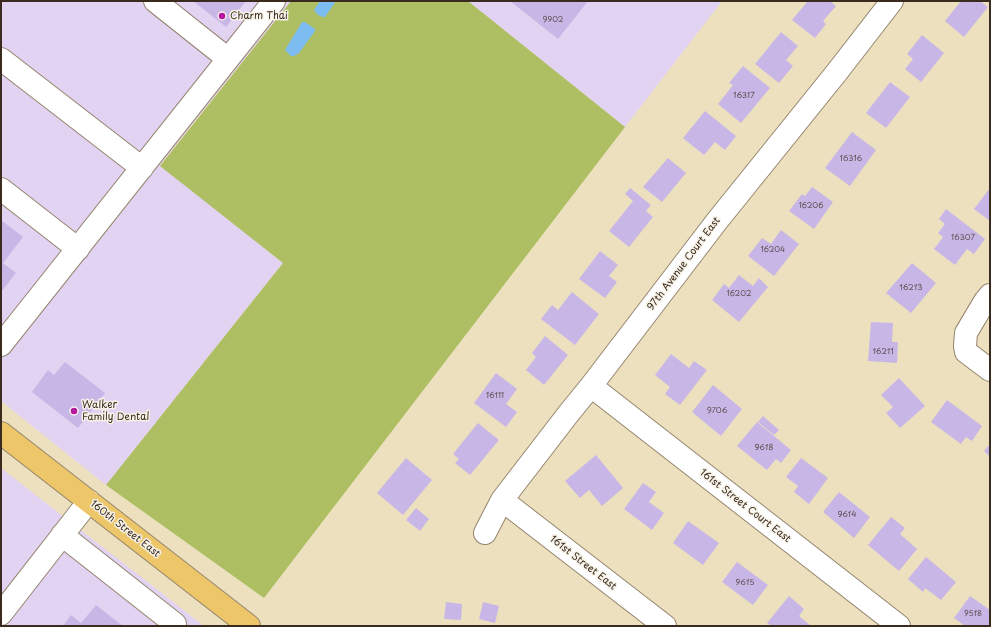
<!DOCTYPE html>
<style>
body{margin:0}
#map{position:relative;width:991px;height:627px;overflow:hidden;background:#ede0bf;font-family:"Playpen Sans",sans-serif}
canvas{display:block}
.frame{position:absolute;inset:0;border:2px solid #3b2a1e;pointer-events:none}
</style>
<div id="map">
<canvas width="991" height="627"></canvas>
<div class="frame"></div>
</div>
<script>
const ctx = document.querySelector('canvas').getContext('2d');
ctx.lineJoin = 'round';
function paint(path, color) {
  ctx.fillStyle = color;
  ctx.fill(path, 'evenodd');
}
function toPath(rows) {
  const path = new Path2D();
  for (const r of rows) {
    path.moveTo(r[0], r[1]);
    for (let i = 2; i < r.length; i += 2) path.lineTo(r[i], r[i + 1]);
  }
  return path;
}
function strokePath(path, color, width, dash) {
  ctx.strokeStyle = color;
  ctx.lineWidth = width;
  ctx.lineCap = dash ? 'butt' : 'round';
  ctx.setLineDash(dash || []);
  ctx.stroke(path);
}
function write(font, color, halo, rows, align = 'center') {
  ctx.font = font + ' "Playpen Sans",sans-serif';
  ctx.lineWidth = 3;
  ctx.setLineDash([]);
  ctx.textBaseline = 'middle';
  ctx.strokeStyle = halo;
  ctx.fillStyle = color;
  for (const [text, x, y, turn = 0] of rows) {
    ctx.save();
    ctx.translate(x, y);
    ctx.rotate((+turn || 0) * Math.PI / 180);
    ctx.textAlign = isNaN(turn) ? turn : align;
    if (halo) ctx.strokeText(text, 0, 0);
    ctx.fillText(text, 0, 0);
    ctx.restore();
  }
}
paint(toPath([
 [1,1,291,1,160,165,283,263,106,485,1,401],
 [468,1,722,1,625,127],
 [1,468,204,626,1,626]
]), '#e3d3f2');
paint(toPath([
 [291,1,468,1,625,127,264,598,106,485,283,263,160,166]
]), '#adbf62');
paint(toPath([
 [320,1,336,1,325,17,323,17,318,15,314,10],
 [302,22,305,22,315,29,315,31,299,53,294,56,291,56,285,50]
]), '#7dbcf1');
paint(toPath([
 [193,1,246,1,226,27],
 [510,1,588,1,558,39],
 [808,1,830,1,836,6,823,21,826,24,815,38,792,20],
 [961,1,980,1,988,7,964,37,945,21],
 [781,32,798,46,786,60,793,66,779,83,755,64],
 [922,35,944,53,921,82,905,69,913,59,907,54],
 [743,66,770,88,741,123,718,104,733,85,729,83],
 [890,82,910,97,886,128,866,113],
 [705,111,736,136,725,150,715,142,704,155,683,138],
 [852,132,876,150,850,186,825,168],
 [668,158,686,173,662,202,643,187],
 [812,187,833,202,814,229,789,211,802,194,805,196],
 [630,188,651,205,646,211,653,217,629,247,609,231,633,201,625,194],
 [990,188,990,221,974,209],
 [946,209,985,239,974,254,967,249,955,265,934,249,943,237,938,233,945,224,939,219],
 [1,220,23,237,3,263,16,273,1,292],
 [781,230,799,244,774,276,748,256,762,238,771,244],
 [600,251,618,265,609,276,617,282,605,298,579,279],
 [912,263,936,283,911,313,886,293],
 [739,275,753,286,759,278,768,287,739,322,712,300,724,284,729,288],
 [572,292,599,314,575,345,541,319,552,305,558,310],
 [871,322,893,323,892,342,898,342,897,363,868,361],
 [545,336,568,355,544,385,526,370,536,357,532,353],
 [671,354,689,368,694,361,707,370,680,405,665,394,670,387,655,375],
 [65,362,105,393,78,428,32,392,48,370,54,375],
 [496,373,517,389,506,404,517,412,506,427,474,403],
 [899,378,925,406,900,428,886,413,893,407,881,395],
 [713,385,742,409,721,436,692,412],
 [947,400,982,426,972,441,966,437,961,444,931,422],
 [763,416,779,430,774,435,758,422],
 [757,422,791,450,781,463,776,459,767,470,737,446],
 [478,423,499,440,470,475,455,463,459,459,453,454],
 [990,444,990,457,984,451],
 [596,455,623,488,602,506,589,490,580,498,565,481],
 [406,458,432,480,403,515,377,493],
 [801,458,828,478,809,504,794,492,798,486,786,477],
 [643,483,656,492,649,502,664,513,652,530,624,509],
 [839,492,870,517,854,538,823,512],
 [416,508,429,519,420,531,406,520],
 [891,517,905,528,900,534,917,549,899,571,868,545],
 [688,521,719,543,703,565,673,543],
 [926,557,956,582,941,600,925,588,923,592,908,579],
 [737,562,768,585,753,605,722,582],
 [789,596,804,609,799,616,811,626,771,626,767,623],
 [970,596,990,610,990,626,973,626,972,625,971,626,965,626,954,618],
 [446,602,462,604,461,620,444,619],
 [483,602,499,606,495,623,479,619],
 [96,605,123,626,63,626,71,615,81,623]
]), '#c8b7e6');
const minor = toPath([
 [1,59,142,168],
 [228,59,274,1],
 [1,189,78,249],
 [990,295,985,301,966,333,965,346,966,352,990,370],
 [1,345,228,59,155,1],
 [591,386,899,626],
 [502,500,665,626],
 [485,533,502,500,569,413,591,386,717,221,837,72,892,1],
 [62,535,175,624,175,626],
 [1,614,89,501]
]);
const major = toPath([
 [1,433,249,626]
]);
strokePath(minor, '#94856e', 24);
strokePath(major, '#94856e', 24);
strokePath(minor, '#fff', 22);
strokePath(major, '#ecc669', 22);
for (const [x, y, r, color] of [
 [222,16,4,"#b5179e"],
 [74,411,4,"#b5179e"]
]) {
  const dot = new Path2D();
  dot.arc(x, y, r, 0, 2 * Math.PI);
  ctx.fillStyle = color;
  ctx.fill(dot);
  strokePath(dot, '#f7f3e8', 1.5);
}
write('8px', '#5e4d50', null, [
 ["9902",553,20],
 ["16317",744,96],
 ["16316",851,159],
 ["16206",811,206],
 ["16307",963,238],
 ["16204",773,250],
 ["16213",911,288],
 ["16202",739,294],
 ["16211",883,352],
 ["16111",495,396],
 ["9706",717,411],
 ["9618",764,448],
 ["9614",847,515],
 ["9615",745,583],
 ["9518",973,614]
]);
write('10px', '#3b2a1e', '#f7f3e8', [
 ["Charm Thai",230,16],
 ["Walker",82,405],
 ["Family Dental",82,417]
], 'left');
write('10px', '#3b2a1e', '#f7f3e8', [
 ["97th Avenue Court East",684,264,-53],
 ["161st Street Court East",745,506,38],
 ["160th Street East",125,529,38],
 ["161st Street East",583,563,38]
]);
</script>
